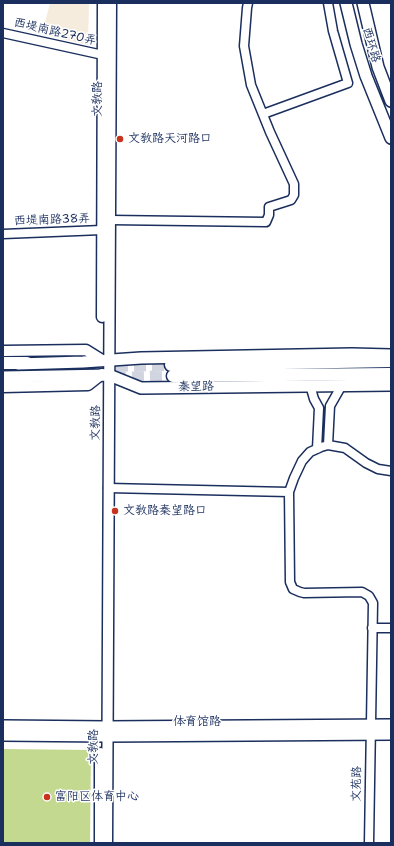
<!DOCTYPE html>
<meta charset="utf-8">
<style>
body{margin:0}
#map{position:relative;width:394px;height:846px;overflow:hidden;background:#fff;font-family:"Shantell Sans",sans-serif}
canvas{display:block}
.frame{position:absolute;inset:0;border:4px solid #1b2f5e;pointer-events:none}
</style>
<div id="map">
<canvas width="394" height="846"></canvas>
<div class="frame"></div>
</div>
<script>
const ctx = document.querySelector('canvas').getContext('2d');
ctx.lineJoin = 'round';
function paint(path, color) {
  ctx.fillStyle = color;
  ctx.fill(path, 'evenodd');
}
function toPath(rows) {
  const path = new Path2D();
  for (const r of rows) {
    path.moveTo(r[0], r[1]);
    for (let i = 2; i < r.length; i += 2) path.lineTo(r[i], r[i + 1]);
  }
  return path;
}
function strokePath(path, color, width, dash) {
  ctx.strokeStyle = color;
  ctx.lineWidth = width;
  ctx.lineCap = dash ? 'butt' : 'round';
  ctx.setLineDash(dash || []);
  ctx.stroke(path);
}
function write(font, color, halo, rows, align = 'center') {
  ctx.font = font + ' "Shantell Sans","LXGW WenKai TC",sans-serif';
  ctx.lineWidth = 3;
  ctx.setLineDash([]);
  ctx.textBaseline = 'middle';
  ctx.strokeStyle = halo;
  ctx.fillStyle = color;
  for (const [text, x, y, turn = 0] of rows) {
    ctx.save();
    ctx.translate(x, y);
    ctx.rotate((+turn || 0) * Math.PI / 180);
    ctx.textAlign = isNaN(turn) ? turn : align;
    if (halo) ctx.strokeText(text, 0, 0);
    ctx.fillText(text, 0, 0);
    ctx.restore();
  }
}
paint(toPath([
 [50,3,89,3,88,45,42,34]
]), '#f5ecde');
paint(toPath([
 [3,749,91,750,90,843,3,843]
]), '#c2d98f');
strokePath(toPath([
 [98,366,171,365],
 [114,378,173,376]
]), '#d1d5df', 12, [12, 6]);
const minor = toPath([
 [3,33,103,55],
 [263,114,348,83,333,31,328,3],
 [110,220,266,222,269,215,269,207,291,200,294,195,294,184,270,132,251,85,244,46,247,8,248,3],
 [3,234,102,230],
 [310,385,314,399,319,408,317,449],
 [328,445,330,406,342,385],
 [108,488,289,492],
 [372,628,391,628],
 [369,843,373,603,369,596,362,592,304,593,300,592,293,589,290,582,289,492,294,478,302,461,310,452,321,447,328,445,345,448,366,463,378,469,391,471]
]);
const tertiary = toPath([
 [102,317,103,3],
 [3,351,86,350,102,360],
 [3,387,88,385,102,374],
 [100,843,100,753],
 [107,843,111,3]
]);
const secondary = toPath([
 [346,3,356,44,366,76,391,138],
 [363,3,378,67,391,101],
 [18,364,83,362,141,358,352,354,391,355],
 [3,377,109,375,141,388,391,385],
 [3,726,107,727,391,725],
 [3,735,107,736,391,734]
]);
const primary = toPath([
 [3,363,27,363],
 [171,365,391,361],
 [173,376,391,374]
]);
strokePath(minor, '#1b2f5e', 11);
strokePath(tertiary, '#1b2f5e', 13);
strokePath(secondary, '#1b2f5e', 14);
strokePath(primary, '#1b2f5e', 15);
strokePath(minor, '#fff', 8);
strokePath(tertiary, '#fff', 10);
strokePath(secondary, '#fff', 11);
strokePath(primary, '#fff', 12);
for (const [x, y, r, color] of [
 [120,139,4,"#c8321e"],
 [115,511,4,"#c8321e"],
 [47,797,4,"#c8321e"]
]) {
  const dot = new Path2D();
  dot.arc(x, y, r, 0, 2 * Math.PI);
  ctx.fillStyle = color;
  ctx.fill(dot);
  strokePath(dot, '#fff', 1.5);
}
write('12px', '#1b2f5e', '#fff', [
 ["西堤南路270弄",55,32,13],
 ["西环路",371,45,74],
 ["文教路",98,99,-90],
 ["西堤南路38弄",52,220,-2],
 ["秦望路",196,387,-1],
 ["文教路",96,423,-89],
 ["体育馆路",197,722],
 ["文教路",94,747,-90],
 ["文苑路",357,784,-89]
]);
write('12px', '#1b2f5e', '#fff', [
 ["文教路天河路口",128,139],
 ["文教路秦望路口",123,511],
 ["富阳区体育中心",55,797]
], 'left');
</script>
